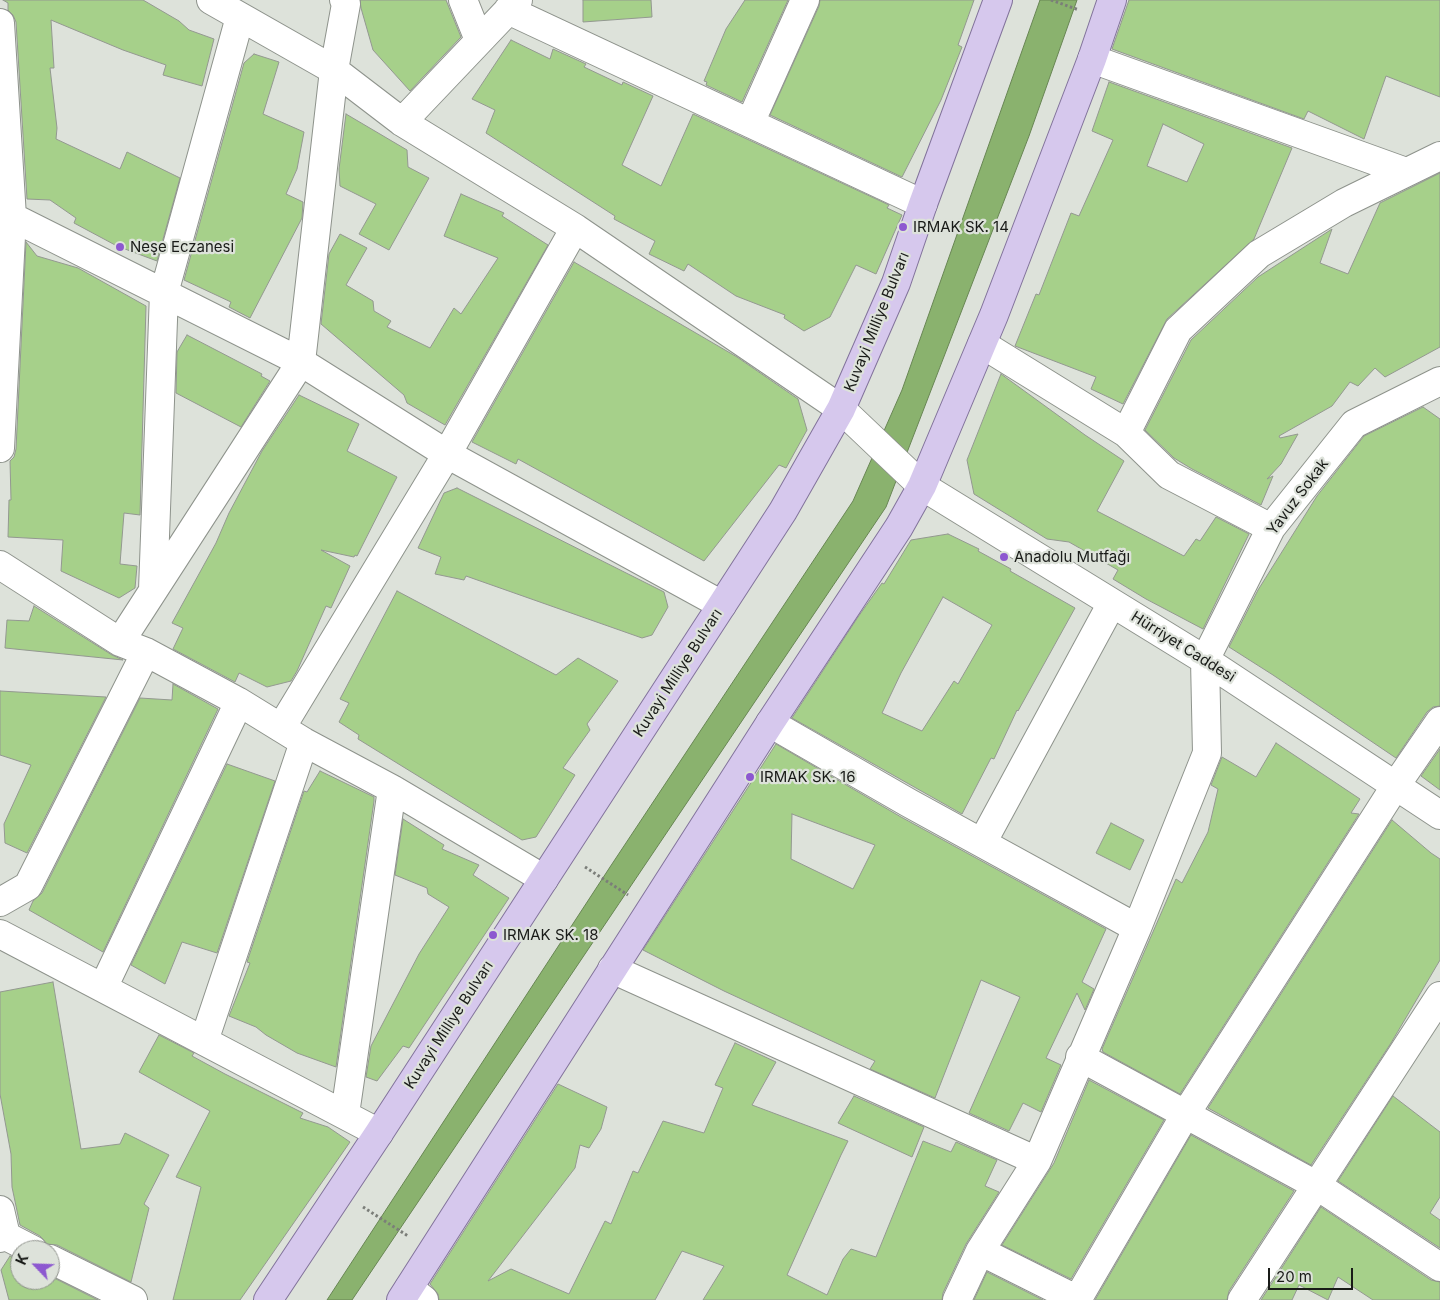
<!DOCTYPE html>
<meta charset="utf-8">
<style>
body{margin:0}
#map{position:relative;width:1440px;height:1300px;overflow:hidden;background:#dde2da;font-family:Inter,sans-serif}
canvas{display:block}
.north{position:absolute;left:10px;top:1240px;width:50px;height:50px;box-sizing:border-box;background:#dde2da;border:1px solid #8f928c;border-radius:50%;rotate:294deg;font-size:14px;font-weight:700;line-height:20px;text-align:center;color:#191b18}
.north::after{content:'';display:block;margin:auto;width:18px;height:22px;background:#8d58d0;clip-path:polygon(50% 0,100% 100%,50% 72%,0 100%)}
.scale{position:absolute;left:1268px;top:1268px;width:85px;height:22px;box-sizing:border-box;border:2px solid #191b18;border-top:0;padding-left:6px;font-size:15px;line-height:18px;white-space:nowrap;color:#191b18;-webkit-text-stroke:4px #dde2da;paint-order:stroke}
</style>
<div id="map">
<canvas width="1440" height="1300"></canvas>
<div class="north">K</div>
<div class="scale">20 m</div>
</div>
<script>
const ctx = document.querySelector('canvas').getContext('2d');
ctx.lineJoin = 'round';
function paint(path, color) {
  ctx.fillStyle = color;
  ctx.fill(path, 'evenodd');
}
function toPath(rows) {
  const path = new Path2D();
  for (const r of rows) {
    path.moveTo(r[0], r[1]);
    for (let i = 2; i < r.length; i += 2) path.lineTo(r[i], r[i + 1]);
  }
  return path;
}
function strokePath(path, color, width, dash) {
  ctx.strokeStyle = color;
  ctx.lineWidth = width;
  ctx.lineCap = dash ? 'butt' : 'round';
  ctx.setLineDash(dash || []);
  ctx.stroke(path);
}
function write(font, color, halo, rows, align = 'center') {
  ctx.font = font + ' Inter,sans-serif';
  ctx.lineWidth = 4.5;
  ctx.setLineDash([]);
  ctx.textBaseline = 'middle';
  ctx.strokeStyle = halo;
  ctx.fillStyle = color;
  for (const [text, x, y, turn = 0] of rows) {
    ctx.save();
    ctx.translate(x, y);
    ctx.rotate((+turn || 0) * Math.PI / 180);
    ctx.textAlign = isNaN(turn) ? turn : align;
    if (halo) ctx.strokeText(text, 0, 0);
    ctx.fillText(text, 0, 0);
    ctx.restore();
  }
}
const water = toPath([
 [1040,0,1077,0,1029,136,886,507,352,1300,327,1300,610,867,853,501,902,390,1040,0]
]);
paint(water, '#8ab26e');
strokePath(water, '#688554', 1);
const building = toPath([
 [3,0,143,0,179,21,189,30,214,39,202,86,163,75,166,65,123,50,51,20,54,68,50,68,57,128,56,139,120,169,127,152,180,178,157,261,117,246,74,223,76,218,50,200,27,199,16,22,13,15,8,10,8,3,3,0],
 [360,0,446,0,461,37,410,91,373,50,361,8,360,0],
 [583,0,651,0,652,17,583,22,583,0],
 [745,0,788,0,742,102,706,85,707,82,704,81,726,29,745,0],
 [820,0,974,0,958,45,962,47,941,100,902,177,770,115,819,6,820,0],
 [1129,0,1440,0,1440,97,1386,76,1364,139,1308,111,1304,119,1112,49,1129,0],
 [511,40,550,59,553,49,586,64,584,67,622,85,623,82,653,96,622,165,661,186,693,114,889,205,887,208,902,215,876,274,856,265,830,317,804,331,784,318,785,315,736,296,688,264,684,271,649,254,655,241,614,219,615,216,486,133,495,110,472,99,511,40],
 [254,54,279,62,263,114,304,132,297,169,286,194,303,202,302,218,250,318,229,307,231,302,184,280,244,63,254,54],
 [1109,82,1292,148,1254,239,1167,319,1123,404,1091,389,1096,377,1015,346,1036,294,1039,295,1071,213,1079,216,1113,140,1092,131,1109,82],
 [1163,124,1204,144,1187,182,1147,166,1163,124],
 [346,114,407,150,408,167,429,178,389,250,359,234,376,204,340,186,339,169,346,114],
 [1440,173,1440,347,1385,377,1375,368,1358,386,1350,382,1332,406,1279,436,1280,438,1298,434,1281,464,1267,479,1273,476,1261,505,1192,469,1174,458,1145,430,1191,340,1258,277,1332,229,1320,263,1348,274,1380,203,1440,173],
 [461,194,504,213,502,216,548,245,445,425,407,403,404,395,321,324,329,254,340,234,367,248,346,285,373,301,374,311,391,321,387,327,430,348,454,308,461,314,498,258,444,236,461,194],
 [26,242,37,256,78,268,146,306,140,515,124,513,120,564,137,566,135,588,119,598,61,571,63,540,8,537,9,500,11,500,10,461,14,457,16,449,26,242],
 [574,262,737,357,798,399,807,430,786,468,779,465,704,561,518,459,516,464,472,442,574,262],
 [187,335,262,374,261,376,270,381,241,427,176,393,177,352,187,335],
 [1001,374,1085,435,1124,461,1097,511,1184,556,1196,539,1200,541,1216,517,1249,534,1203,629,1146,599,1113,579,1118,570,1069,542,1047,539,974,494,967,460,1001,374],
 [299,395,359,424,347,451,397,477,357,556,355,555,354,557,321,550,350,566,331,608,326,606,297,671,291,681,267,687,239,673,235,682,173,649,183,628,172,623,216,543,229,513,262,451,299,395],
 [1423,407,1440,419,1440,706,1433,707,1427,712,1396,758,1273,675,1229,647,1258,590,1317,496,1364,436,1423,407],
 [457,488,664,592,668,607,652,635,642,638,466,576,464,580,435,574,441,557,418,548,444,493,457,488],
 [948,534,979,549,978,551,1011,569,1010,571,1075,608,1018,711,1017,710,994,759,991,758,962,814,792,718,858,617,882,583,884,584,911,540,948,534],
 [943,597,992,625,958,684,954,681,922,731,882,713,901,673,943,597],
 [397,591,556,675,578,658,618,681,587,724,590,730,563,768,575,775,536,837,522,840,358,739,359,735,339,722,349,703,340,699,397,591],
 [34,606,112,655,123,660,5,648,7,620,29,621,34,606],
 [173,684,218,709,103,952,29,910,33,901,42,893,140,698,172,700,173,684],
 [0,691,106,697,27,853,5,843,4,824,31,765,0,755,0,691],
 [1276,743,1360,799,1351,813,1359,814,1180,1094,1103,1052,1102,1049,1176,879,1182,883,1208,832,1218,789,1211,785,1222,757,1256,777,1276,743],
 [776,744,901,817,1106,929,1082,982,1094,989,1085,1010,1077,993,1046,1058,1061,1065,1041,1112,1023,1103,1009,1131,969,1113,1020,997,981,980,935,1098,870,1069,875,1061,724,991,643,950,776,744],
 [792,814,875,845,853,889,791,859,792,814],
 [1440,749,1440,790,1421,776,1440,749],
 [227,764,275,781,217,953,182,942,165,984,131,965,227,764],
 [320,771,374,797,374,801,336,1067,297,1053,266,1035,256,1027,229,1016,250,963,247,962,304,791,307,792,320,771],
 [403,819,444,845,442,849,479,865,473,875,509,898,409,1048,403,1046,377,1081,366,1077,371,1046,419,954,449,907,428,894,427,888,395,875,403,819],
 [1392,820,1431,853,1440,859,1440,960,1391,1043,1311,1165,1208,1108,1392,820],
 [1111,823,1144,840,1130,870,1096,853,1111,823],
 [53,982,81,1149,120,1144,125,1133,169,1155,144,1204,149,1208,131,1282,57,1245,47,1244,40,1236,20,1225,12,1187,11,1154,0,1094,0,992,53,982],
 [159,1035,194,1053,192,1056,225,1074,303,1113,300,1118,328,1127,350,1142,240,1300,173,1300,201,1187,176,1177,210,1111,139,1072,159,1035],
 [735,1043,776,1062,752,1105,848,1141,841,1155,787,1275,827,1295,843,1259,851,1249,876,1257,923,1141,951,1152,956,1142,997,1160,985,1186,999,1192,966,1244,943,1293,942,1300,703,1300,724,1266,682,1251,655,1300,439,1300,438,1294,430,1284,558,1084,607,1107,601,1129,589,1148,580,1145,575,1168,488,1281,511,1269,569,1294,605,1221,611,1224,633,1171,638,1173,663,1121,704,1133,723,1088,715,1085,735,1043],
 [1089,1080,1164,1120,1071,1279,1002,1245,1054,1163,1089,1080],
 [854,1096,924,1127,912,1157,838,1123,854,1096],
 [1393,1096,1440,1132,1440,1197,1430,1213,1440,1220,1440,1248,1338,1181,1393,1096],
 [1191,1135,1294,1191,1229,1291,1227,1300,1095,1300,1191,1135],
 [1321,1207,1431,1280,1440,1282,1440,1300,1373,1300,1338,1277,1328,1300,1299,1285,1292,1300,1261,1300,1321,1207],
 [10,1256,20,1261,20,1280,50,1280,50,1276,98,1300,9,1300,1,1270,10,1256],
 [987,1272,1043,1300,974,1300,987,1272]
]);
paint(building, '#a6d08a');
strokePath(building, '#939890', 1);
const minor = toPath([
 [211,0,334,70,402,122,575,228,841,409,922,486,1205,660,1440,815],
 [463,0,479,40],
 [508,10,923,204],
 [0,23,12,217,0,448],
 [1092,59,1406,172],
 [402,122,518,0],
 [750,123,805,0],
 [0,211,301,362,447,454,722,605],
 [982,344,1126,433,1169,475,1271,528],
 [1126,433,1178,330,1259,254,1344,203,1440,156],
 [0,565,120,642,146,652,239,702,304,742,392,789,544,879],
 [153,590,164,293,240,17],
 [120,642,301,362,334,70,346,4,344,0],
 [770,723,909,803,1137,928],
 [281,728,447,454,575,228],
 [982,843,1112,603],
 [0,902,28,886,146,652],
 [0,934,379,1133],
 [612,969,1037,1161],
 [103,988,239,702],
 [204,1041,304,742],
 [1080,1057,1316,1185,1440,1267],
 [345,1114,392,789],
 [0,1210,6,1236,0,1238],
 [6,1236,33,1250],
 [980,1251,1078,1300],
 [50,1259,133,1300],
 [409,1288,424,1300],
 [957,1300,980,1251,1037,1161,1137,928,1207,753,1205,660,1271,528,1354,424,1440,381],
 [1077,1300,1185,1115,1396,785,1440,721],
 [1242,1300,1440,996]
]);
const major = toPath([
 [268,1300,379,1133,783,511,841,409,896,283,923,204,998,0],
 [401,1300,770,723,899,527,922,486,994,315,1092,59,1112,0]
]);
strokePath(minor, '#8e938c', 30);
strokePath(major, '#82739b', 30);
strokePath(toPath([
 [1051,0,1079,10],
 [585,867,628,895],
 [363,1207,408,1236]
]), '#7b7e79', 3, [2.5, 2.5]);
strokePath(minor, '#fff', 28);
strokePath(major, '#d6c8ed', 28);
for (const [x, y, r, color] of [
 [903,227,5,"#8d58d0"],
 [120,247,5,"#8d58d0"],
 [1004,557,5,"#8d58d0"],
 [750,777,5,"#8d58d0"],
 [493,935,5,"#8d58d0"]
]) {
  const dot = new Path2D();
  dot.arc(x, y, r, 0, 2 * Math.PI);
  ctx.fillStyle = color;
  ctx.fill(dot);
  strokePath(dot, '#dde2da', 2);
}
write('15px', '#191b18', '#dde2da', [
 ["IRMAK SK. 14",913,227],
 ["Neşe Eczanesi",130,247],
 ["Anadolu Mutfağı",1014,557],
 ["IRMAK SK. 16",760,777],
 ["IRMAK SK. 18",503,935]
], 'left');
write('15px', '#191b18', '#dde2da', [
 ["Kuvayi Milliye Bulvarı",877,322,-68],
 ["Yavuz Sokak",1298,497,-53],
 ["Hürriyet Caddesi",1183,647,32],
 ["Kuvayi Milliye Bulvarı",678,673,-57],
 ["Kuvayi Milliye Bulvarı",449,1025,-57]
]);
</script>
